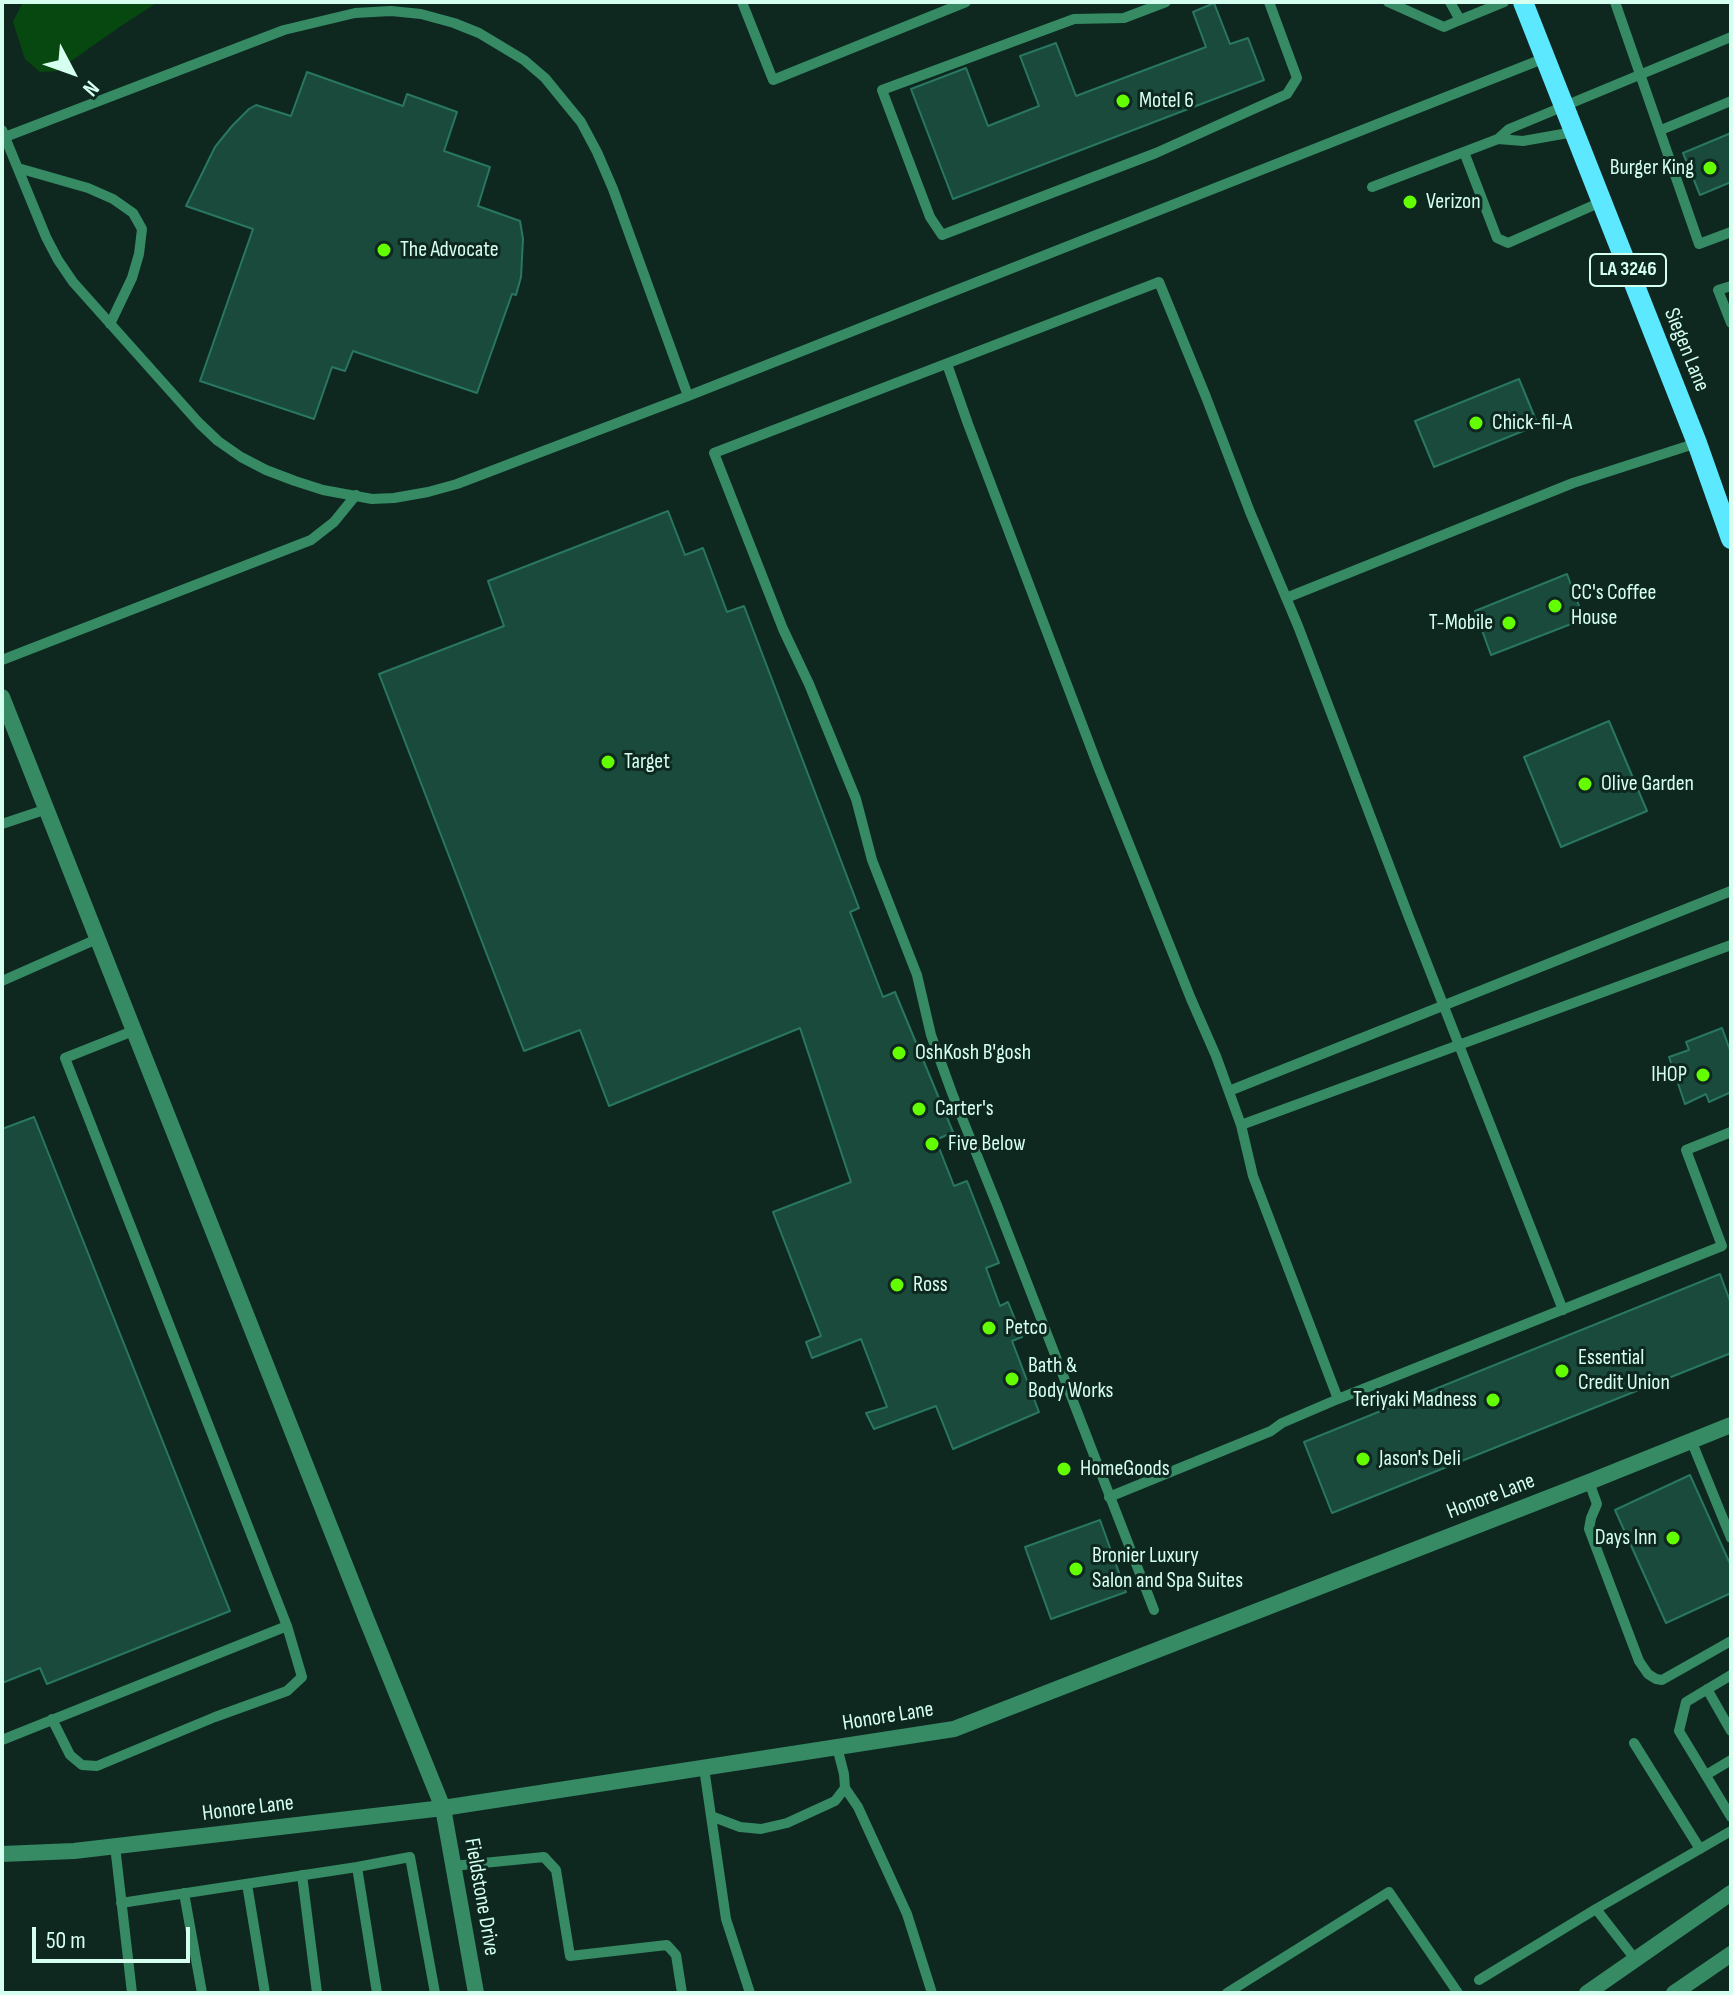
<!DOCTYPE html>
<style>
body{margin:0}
#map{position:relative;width:1733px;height:1995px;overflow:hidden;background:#0e2820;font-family:"Sofia Sans Condensed",sans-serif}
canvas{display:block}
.frame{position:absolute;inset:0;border:4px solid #d5ffef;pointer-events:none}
.north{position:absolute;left:32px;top:32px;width:80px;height:80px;-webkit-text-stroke:6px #0e2820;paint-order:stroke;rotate:131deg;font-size:22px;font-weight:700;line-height:32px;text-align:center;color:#d5ffef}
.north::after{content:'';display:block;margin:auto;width:28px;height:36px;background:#d5ffef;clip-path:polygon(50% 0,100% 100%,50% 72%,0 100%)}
.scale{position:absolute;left:32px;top:1927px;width:158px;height:36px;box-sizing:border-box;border:4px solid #d5ffef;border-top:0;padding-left:10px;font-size:24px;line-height:28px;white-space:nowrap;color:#d5ffef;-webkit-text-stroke:6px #0e2820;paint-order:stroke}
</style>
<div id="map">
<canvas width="1733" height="1995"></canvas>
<div class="frame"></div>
<div class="north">N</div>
<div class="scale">50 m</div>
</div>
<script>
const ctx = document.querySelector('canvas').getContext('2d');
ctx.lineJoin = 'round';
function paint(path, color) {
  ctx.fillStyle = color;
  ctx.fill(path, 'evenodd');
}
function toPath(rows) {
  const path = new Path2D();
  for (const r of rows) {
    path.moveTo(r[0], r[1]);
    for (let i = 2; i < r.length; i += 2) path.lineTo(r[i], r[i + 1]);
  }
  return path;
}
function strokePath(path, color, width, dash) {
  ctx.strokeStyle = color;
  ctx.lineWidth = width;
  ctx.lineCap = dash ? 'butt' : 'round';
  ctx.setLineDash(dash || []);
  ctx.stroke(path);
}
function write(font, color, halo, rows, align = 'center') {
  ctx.font = font + ' "Sofia Sans Condensed",sans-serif';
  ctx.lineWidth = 6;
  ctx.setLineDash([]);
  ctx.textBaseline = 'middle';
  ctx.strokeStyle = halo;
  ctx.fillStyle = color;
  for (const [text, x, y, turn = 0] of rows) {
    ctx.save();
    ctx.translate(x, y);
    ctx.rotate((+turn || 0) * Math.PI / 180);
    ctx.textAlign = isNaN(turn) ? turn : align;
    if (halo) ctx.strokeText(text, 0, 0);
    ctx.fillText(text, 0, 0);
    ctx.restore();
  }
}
paint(toPath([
 [23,2,158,2,118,28,57,71,40,72,25,59,13,22]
]), '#074811');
const building = toPath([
 [1214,3,1230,44,1248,38,1264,80,953,199,911,89,966,68,988,126,1039,106,1020,56,1056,43,1076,96,1206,47,1193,12,1214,3],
 [307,72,403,106,407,94,457,112,444,151,490,167,478,206,520,221,523,239,521,277,516,295,512,294,477,393,353,351,345,371,332,367,314,419,200,381,253,229,186,206,215,147,232,126,249,109,256,105,291,116,307,72],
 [1731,133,1731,182,1700,195,1683,153,1731,133],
 [1519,379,1538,425,1434,467,1415,421,1519,379],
 [668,511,685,555,703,548,727,612,744,606,859,908,850,912,883,997,895,992,953,1132,936,1140,954,1186,967,1181,999,1263,986,1268,1000,1306,1008,1302,1022,1337,1012,1341,1039,1412,953,1449,936,1406,874,1429,866,1413,887,1407,861,1339,812,1358,806,1342,821,1336,773,1212,851,1182,800,1028,609,1106,580,1030,524,1051,379,674,504,626,488,581,668,511],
 [1567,574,1584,619,1491,655,1475,611,1567,574],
 [1609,721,1647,811,1561,847,1524,757,1609,721],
 [1722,1028,1731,1053,1731,1092,1709,1102,1706,1094,1685,1104,1669,1057,1689,1050,1686,1042,1722,1028],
 [34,1117,230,1611,47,1684,40,1668,2,1683,2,1129,34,1117],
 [1720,1274,1731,1304,1731,1353,1332,1513,1304,1442,1720,1274],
 [1690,1475,1731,1566,1731,1593,1666,1623,1615,1510,1690,1475],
 [1100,1520,1126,1592,1051,1619,1025,1547,1100,1520]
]);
paint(building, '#194a3c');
strokePath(building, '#297761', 2);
strokePath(toPath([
 [742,2,773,80,966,2],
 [1166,2,1124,18,1074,19,882,90,930,217,942,235,1156,153,1287,94,1297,78,1269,2],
 [1388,2,1444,27,1460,20],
 [1450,2,1460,20,1504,2],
 [1615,2,1699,244,1731,232],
 [2,130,46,237,58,260,73,282,199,423,218,441,241,457,266,470,295,481,323,490,372,499,394,498,428,492,457,484,688,396,1545,58],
 [1661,130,1731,101],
 [1574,132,1523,141,1498,139,1509,129,1731,37],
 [5,137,284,30,355,13,391,11,421,14,454,23,479,33,524,60,545,78,581,122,597,152,613,189,688,396],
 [1464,152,1497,238,1508,243,1601,202],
 [18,168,88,188,113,199,133,213,142,229,139,254,132,278,110,324],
 [1372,187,1498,139],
 [1731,286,1718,290,1731,323],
 [947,364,968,424,1099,769,1191,999,1216,1056,1241,1125,1253,1176,1338,1399],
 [1286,598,1573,483,1697,443],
 [2,660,311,540,334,522,356,495],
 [2,824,47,809],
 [2,981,97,939],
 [1229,1091,1731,891],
 [1241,1125,1731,945],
 [1691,1440,1731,1538],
 [1589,1482,1597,1504,1591,1518,1589,1529,1639,1661,1648,1674,1656,1679,1662,1680,1731,1641],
 [1109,1497,1271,1431,1282,1423,1338,1399,1722,1246,1686,1150,1731,1132],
 [1154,1610,997,1205,952,1093,931,1035,917,975,872,860,856,799,809,684,783,629,714,453,1159,282,1206,397,1250,512,1298,626,1408,915,1563,1310],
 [1731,1675,1686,1702,1679,1731,1731,1817],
 [1707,1689,1731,1731],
 [52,1719,70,1755,82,1765,97,1766,215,1717,287,1691,302,1677,287,1626],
 [2,1740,287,1626,65,1058,133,1031],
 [1634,1743,1700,1849],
 [704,1768,726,1919,750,1993],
 [1706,1775,1731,1760],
 [845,1788,858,1807,907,1914,932,1993],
 [711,1816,740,1827,761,1829,787,1823,835,1801,845,1788,844,1774,837,1747],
 [115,1846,132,1993],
 [453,1866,544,1857,556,1870,570,1956,667,1945,676,1955,682,1993],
 [357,1867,377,1993],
 [302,1875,317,1993],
 [247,1884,265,1993],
 [184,1893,202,1993],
 [121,1903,357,1867,410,1857,435,1993],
 [1635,1959,1596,1909,1731,1831],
 [1479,1980,1596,1909],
 [1227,1993,1389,1892,1458,1993]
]), '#368a64', 10);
strokePath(toPath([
 [2,697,366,1618,443,1808,476,1993],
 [2,1854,74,1851,443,1808,954,1729,1589,1482,1731,1425]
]), '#368a64', 16);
strokePath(toPath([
 [1587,1993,1731,1893],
 [1674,1993,1731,1954]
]), '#368a64', 16);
strokePath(toPath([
 [1523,2,1697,443,1731,539]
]), '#5ce8ff', 20);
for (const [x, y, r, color] of [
 [1123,101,8,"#63ff01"],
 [1710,168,8,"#63ff01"],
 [1410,202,8,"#63ff01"],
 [384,250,8,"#63ff01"],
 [1476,423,8,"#63ff01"],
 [1555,606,8,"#63ff01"],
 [1509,623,8,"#63ff01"],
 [608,762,8,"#63ff01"],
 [1585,784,8,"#63ff01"],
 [899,1053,8,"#63ff01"],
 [1703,1075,8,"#63ff01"],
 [919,1109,8,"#63ff01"],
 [932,1144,8,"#63ff01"],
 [897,1285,8,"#63ff01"],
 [989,1328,8,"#63ff01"],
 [1562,1371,8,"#63ff01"],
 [1012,1379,8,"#63ff01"],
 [1493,1400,8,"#63ff01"],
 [1363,1459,8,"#63ff01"],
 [1064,1469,8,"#63ff01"],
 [1673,1538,8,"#63ff01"],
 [1076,1569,8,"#63ff01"]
]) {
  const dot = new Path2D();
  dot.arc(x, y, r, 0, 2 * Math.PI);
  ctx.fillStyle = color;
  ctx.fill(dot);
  strokePath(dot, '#0e2820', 3);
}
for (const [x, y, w] of [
 [1628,270,76]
]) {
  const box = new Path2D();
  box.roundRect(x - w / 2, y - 16, w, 32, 6);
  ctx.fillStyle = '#0e2820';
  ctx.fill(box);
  strokePath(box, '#d5ffef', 2);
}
write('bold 20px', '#d5ffef', null, [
 ["LA 3246",1628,270]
]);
write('22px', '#d5ffef', '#0e2820', [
 ["Motel 6",1139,101],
 ["Burger King",1694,168,"right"],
 ["Verizon",1426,202],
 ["The Advocate",400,250],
 ["Chick-fil-A",1492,423],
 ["CC's Coffee",1571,593],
 ["House",1571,618],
 ["T-Mobile",1493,623,"right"],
 ["Target",624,762],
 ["Olive Garden",1601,784],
 ["OshKosh B'gosh",915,1053],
 ["IHOP",1687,1075,"right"],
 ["Carter's",935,1109],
 ["Five Below",948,1144],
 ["Ross",913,1285],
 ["Petco",1005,1328],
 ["Essential",1578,1358],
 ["Credit Union",1578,1383],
 ["Bath &",1028,1366],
 ["Body Works",1028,1391],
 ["Teriyaki Madness",1477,1400,"right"],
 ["Jason's Deli",1379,1459],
 ["HomeGoods",1080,1469],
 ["Days Inn",1657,1538,"right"],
 ["Bronier Luxury",1092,1556],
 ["Salon and Spa Suites",1092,1581]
], 'left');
write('22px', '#d5ffef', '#0e2820', [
 ["Siegen Lane",1686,350,68],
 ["Honore Lane",1491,1497,-21],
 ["Honore Lane",888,1717,-9],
 ["Honore Lane",248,1809,-7],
 ["Fieldstone Drive",481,1897,80]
]);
</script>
